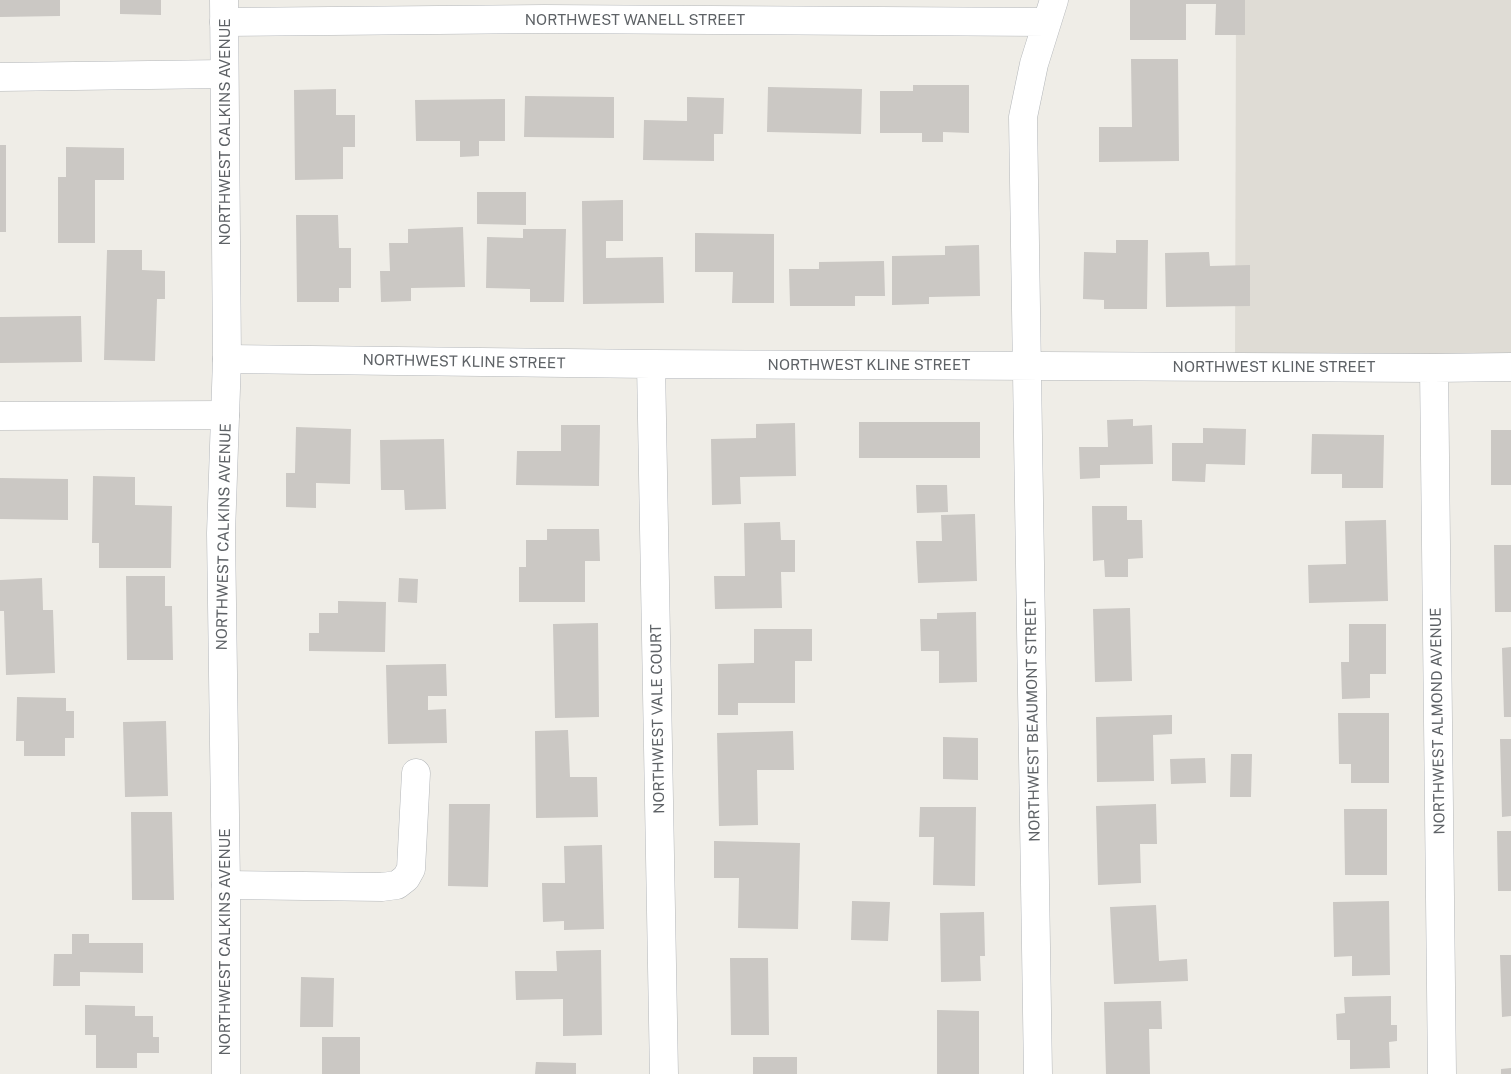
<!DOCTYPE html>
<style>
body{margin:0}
canvas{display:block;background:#efede7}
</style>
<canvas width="1511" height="1074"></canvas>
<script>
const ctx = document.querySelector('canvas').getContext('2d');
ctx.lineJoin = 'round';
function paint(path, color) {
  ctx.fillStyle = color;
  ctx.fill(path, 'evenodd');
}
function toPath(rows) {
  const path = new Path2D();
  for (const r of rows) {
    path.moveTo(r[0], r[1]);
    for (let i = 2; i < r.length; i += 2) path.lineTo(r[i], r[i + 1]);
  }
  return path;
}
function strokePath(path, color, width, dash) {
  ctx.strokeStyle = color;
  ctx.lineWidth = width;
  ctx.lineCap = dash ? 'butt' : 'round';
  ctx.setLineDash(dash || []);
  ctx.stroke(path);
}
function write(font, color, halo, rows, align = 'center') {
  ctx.font = font + ' "Public Sans",sans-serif';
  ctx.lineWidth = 5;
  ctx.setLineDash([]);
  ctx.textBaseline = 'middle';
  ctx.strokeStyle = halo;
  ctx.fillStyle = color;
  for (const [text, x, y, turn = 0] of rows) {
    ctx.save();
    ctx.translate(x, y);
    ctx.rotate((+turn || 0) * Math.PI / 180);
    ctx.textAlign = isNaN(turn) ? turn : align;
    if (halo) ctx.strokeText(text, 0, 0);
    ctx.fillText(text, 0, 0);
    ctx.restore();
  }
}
paint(toPath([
 [1236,0,1511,0,1511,360,1235,367]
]), '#dfdcd5');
paint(toPath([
 [0,0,60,0,60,16,0,17],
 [120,0,161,0,161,15,120,14],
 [1130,0,1245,0,1245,35,1215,35,1216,4,1186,4,1186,40,1130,40],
 [1131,59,1178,59,1179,161,1099,162,1099,127,1132,127],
 [913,85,969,85,969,133,943,132,943,142,922,142,922,133,880,133,880,91,913,91],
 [768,87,862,89,861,134,767,132],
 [336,89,336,115,355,115,355,147,343,147,343,179,295,180,294,90],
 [525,96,614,97,614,138,524,137],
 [687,97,724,98,723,134,714,134,714,161,643,160,644,120,687,121],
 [505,99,505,141,479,141,479,156,460,157,460,141,416,141,415,100],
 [0,145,6,145,6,232,0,232],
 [66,147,124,148,124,180,95,180,95,243,58,243,58,177,66,177],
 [477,192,526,192,526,225,477,224],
 [623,200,623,241,606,241,606,258,663,257,664,303,583,304,582,201],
 [296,215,338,215,339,248,351,248,351,288,339,288,339,302,297,302],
 [463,227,465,287,411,288,411,301,381,302,380,271,390,271,389,243,408,243,408,229],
 [523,229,566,229,564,302,530,302,530,289,486,288,487,237,523,238],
 [695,233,774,234,774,303,732,303,733,272,695,272],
 [1116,240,1148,240,1147,309,1104,309,1104,300,1083,299,1084,252,1116,253],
 [979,245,980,296,929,297,929,304,892,305,892,256,945,255,945,246],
 [107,250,142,250,142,270,165,271,165,299,157,299,155,361,104,360],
 [1209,252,1210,266,1250,265,1250,306,1166,307,1165,253],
 [884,261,885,296,855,296,855,306,790,306,789,269,819,269,819,262],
 [81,316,82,362,0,363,0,317],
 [1133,419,1133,426,1152,425,1153,464,1100,465,1100,478,1080,479,1079,447,1108,447,1107,420],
 [859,422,980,422,980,458,859,458],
 [795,423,796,476,740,477,741,504,712,505,711,439,756,438,756,424],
 [561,425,600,425,599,486,516,485,517,451,561,451],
 [296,427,351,429,350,484,316,483,316,508,286,507,286,473,295,473],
 [1203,428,1246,429,1245,465,1206,464,1205,482,1172,481,1172,443,1203,443],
 [1491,430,1511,430,1511,485,1491,485],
 [1312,434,1384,435,1383,488,1342,488,1342,474,1311,474],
 [444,439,446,509,405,510,404,490,381,490,380,440],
 [93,476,135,477,135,505,172,506,171,568,99,568,99,543,92,543],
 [0,478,68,479,68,520,0,519],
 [916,485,947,485,948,512,917,513],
 [1092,506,1127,506,1127,520,1142,520,1143,558,1128,559,1128,577,1105,577,1104,560,1093,561],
 [975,514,977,581,918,583,916,541,942,541,941,515],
 [1386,520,1388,601,1309,603,1308,565,1346,564,1345,521],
 [780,522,781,540,795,540,795,572,781,572,782,608,715,609,714,576,745,576,744,523],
 [547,529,599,529,600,561,585,561,585,602,519,602,519,567,526,567,526,540,547,540],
 [1494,545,1511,545,1511,612,1495,612],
 [126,576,165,576,165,606,172,606,173,660,127,660],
 [42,578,43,610,53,610,55,673,6,675,4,611,0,611,0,580],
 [399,578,418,579,417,603,398,602],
 [338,601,386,602,385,652,309,651,309,633,319,633,319,613,338,613],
 [1130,608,1132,681,1095,682,1093,609],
 [976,612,977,682,939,683,939,651,921,651,920,619,937,619,937,613],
 [598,623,599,717,555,718,553,624],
 [1349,624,1386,624,1386,674,1370,674,1370,698,1342,699,1341,662,1349,662],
 [754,629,812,629,812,661,795,661,795,703,738,703,738,715,718,715,718,664,754,663],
 [1511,647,1511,717,1504,717,1502,648],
 [446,664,447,696,428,696,428,710,446,709,447,743,388,744,386,665],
 [17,697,66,698,66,711,74,711,74,738,65,738,65,756,24,756,24,741,16,741],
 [1338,713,1389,713,1389,783,1351,783,1351,764,1339,764],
 [1172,715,1172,734,1153,735,1154,781,1097,782,1096,717],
 [166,721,168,796,125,797,123,722],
 [568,730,570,777,597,777,598,817,536,818,535,731],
 [793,731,794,770,757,770,758,825,719,826,717,733],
 [943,737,978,738,978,780,943,779],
 [1500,739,1511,739,1511,816,1502,817],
 [1231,754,1252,754,1251,797,1230,797],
 [1205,758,1206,783,1171,784,1170,759],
 [449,804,490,804,488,887,448,886],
 [1156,804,1157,844,1140,844,1141,883,1098,885,1096,806],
 [920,807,976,807,975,886,933,885,934,837,919,837],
 [1344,809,1387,809,1387,875,1345,875],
 [131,812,172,812,174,900,132,900],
 [1497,831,1511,831,1511,891,1498,891],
 [714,841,800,843,798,929,738,928,739,878,714,878],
 [602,845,604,929,564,930,564,921,543,922,542,883,565,883,564,846],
 [852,901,890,902,888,941,851,940],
 [1389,901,1390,975,1352,976,1352,956,1334,957,1333,902],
 [1156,905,1159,961,1187,959,1188,981,1114,984,1110,907],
 [984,912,985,956,980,956,981,981,941,982,940,913],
 [72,934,89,934,89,943,143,943,143,973,80,972,80,986,53,986,54,954,72,954],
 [601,950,602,1035,563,1036,563,999,516,1000,515,971,557,971,556,951],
 [1500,955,1511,955,1511,1016,1502,1017],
 [730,958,768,958,769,1035,731,1035],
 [301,977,334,978,333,1027,300,1027],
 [1391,996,1391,1025,1397,1025,1397,1041,1389,1042,1390,1068,1350,1069,1350,1040,1337,1040,1336,1014,1345,1013,1344,997],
 [1161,1001,1162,1029,1149,1029,1150,1074,1106,1074,1104,1002],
 [85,1005,135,1006,135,1016,153,1016,153,1037,159,1037,159,1053,137,1053,137,1068,96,1068,96,1035,85,1035],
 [937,1010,979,1011,979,1074,937,1074],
 [322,1037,360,1037,360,1074,322,1074],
 [753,1057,797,1057,797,1074,753,1074],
 [536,1062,576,1063,576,1074,535,1074],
 [1511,1068,1511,1074,1501,1074,1501,1069]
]), '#cbc8c4');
const street = toPath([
 [224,22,544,19,1047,22],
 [0,77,224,74],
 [227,359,651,364,1434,368,1511,367],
 [651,364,664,1074],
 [1434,368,1442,1074],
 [0,416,225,415],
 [226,885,382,887,397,885,406,878,411,869,416,773],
 [1038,1074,1023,117,1034,64,1054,0]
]);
const secondary = toPath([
 [224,0,227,359,221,533,226,885,226,1074]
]);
strokePath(street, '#b4b7ba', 29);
strokePath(secondary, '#b3b6ba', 29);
strokePath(street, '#fff', 28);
strokePath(secondary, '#fff', 28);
write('15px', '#5e6266', '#fff', [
 ["NORTHWEST WANELL STREET",635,20],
 ["NORTHWEST CALKINS AVENUE",225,132,-90],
 ["NORTHWEST KLINE STREET",464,362,1],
 ["NORTHWEST KLINE STREET",869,365],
 ["NORTHWEST KLINE STREET",1274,367],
 ["NORTHWEST CALKINS AVENUE",224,537,-89],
 ["NORTHWEST VALE COURT",658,719,-91],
 ["NORTHWEST BEAUMONT STREET",1033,720,-91],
 ["NORTHWEST ALMOND AVENUE",1438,721,-91],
 ["NORTHWEST CALKINS AVENUE",225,942,-90]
]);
</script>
